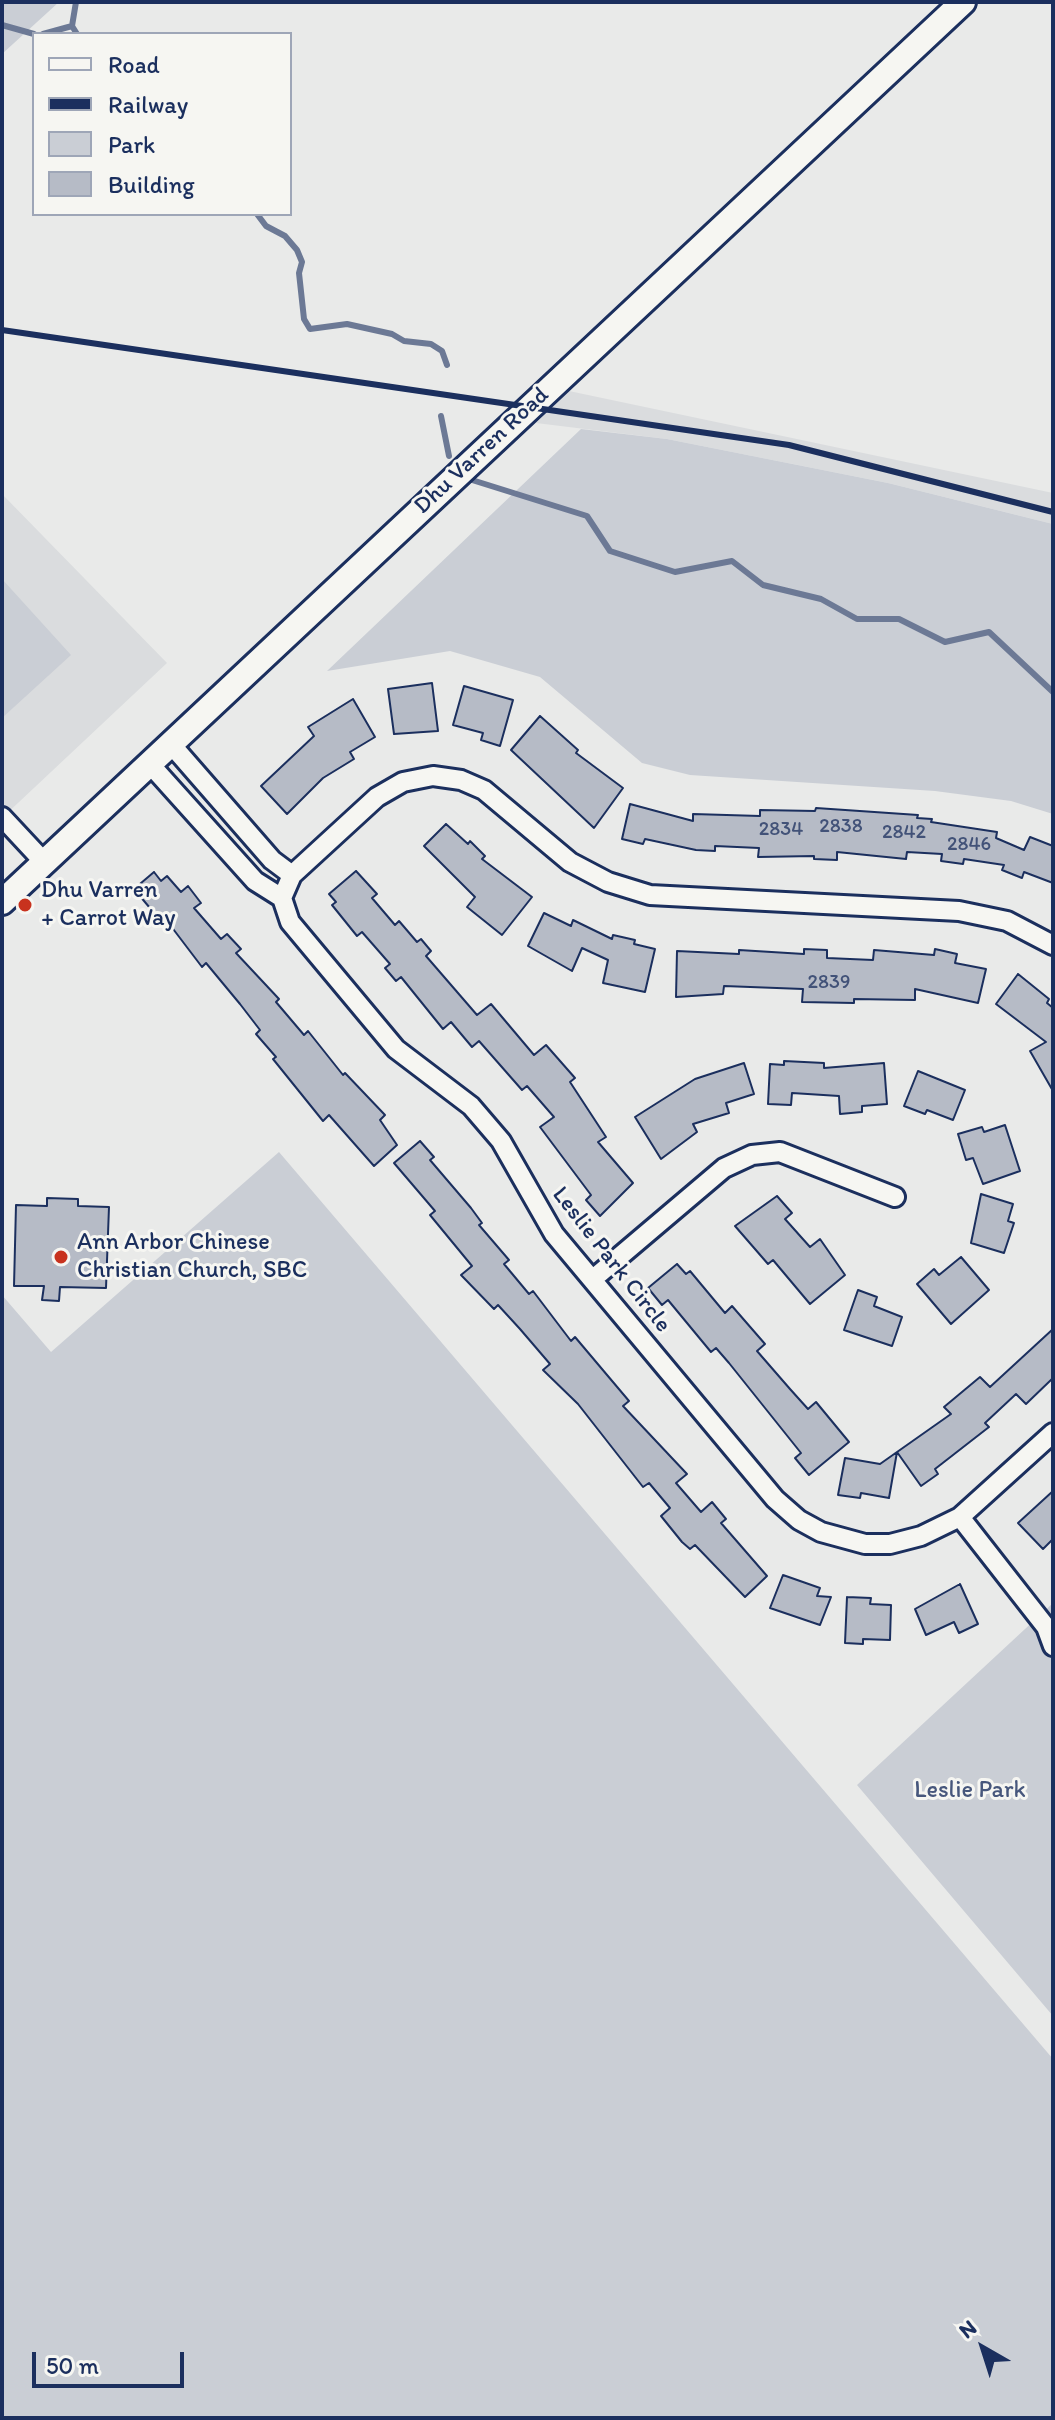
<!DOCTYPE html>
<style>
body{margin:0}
#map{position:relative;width:1055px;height:2420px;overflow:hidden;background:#e9eae9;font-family:Itim,sans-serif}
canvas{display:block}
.frame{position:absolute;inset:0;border:4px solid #1b2f5e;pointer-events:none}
.legend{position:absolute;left:32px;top:32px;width:260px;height:184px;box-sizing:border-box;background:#f6f6f2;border:2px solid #9ea6b7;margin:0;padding:10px 14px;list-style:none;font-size:24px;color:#1b2f5e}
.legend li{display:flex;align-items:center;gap:16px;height:40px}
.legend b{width:40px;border:2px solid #9ea6b7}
.north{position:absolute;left:943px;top:2308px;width:80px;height:80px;-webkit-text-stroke:6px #f6f6f2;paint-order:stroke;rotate:321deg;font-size:22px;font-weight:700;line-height:32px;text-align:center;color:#1b2f5e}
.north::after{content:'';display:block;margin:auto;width:28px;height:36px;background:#1b2f5e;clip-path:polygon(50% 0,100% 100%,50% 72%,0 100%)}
.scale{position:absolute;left:32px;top:2352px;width:152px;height:36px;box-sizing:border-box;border:4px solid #1b2f5e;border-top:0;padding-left:10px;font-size:24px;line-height:28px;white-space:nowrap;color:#1b2f5e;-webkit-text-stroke:6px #f6f6f2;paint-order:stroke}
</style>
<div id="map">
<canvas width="1055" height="2420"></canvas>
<div class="frame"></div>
<ul class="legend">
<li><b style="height:10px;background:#f6f6f2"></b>Road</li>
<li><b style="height:10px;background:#1b2f5e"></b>Railway</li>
<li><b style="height:22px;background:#caced5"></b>Park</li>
<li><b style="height:22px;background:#b6bbc6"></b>Building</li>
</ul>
<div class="north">N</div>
<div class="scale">50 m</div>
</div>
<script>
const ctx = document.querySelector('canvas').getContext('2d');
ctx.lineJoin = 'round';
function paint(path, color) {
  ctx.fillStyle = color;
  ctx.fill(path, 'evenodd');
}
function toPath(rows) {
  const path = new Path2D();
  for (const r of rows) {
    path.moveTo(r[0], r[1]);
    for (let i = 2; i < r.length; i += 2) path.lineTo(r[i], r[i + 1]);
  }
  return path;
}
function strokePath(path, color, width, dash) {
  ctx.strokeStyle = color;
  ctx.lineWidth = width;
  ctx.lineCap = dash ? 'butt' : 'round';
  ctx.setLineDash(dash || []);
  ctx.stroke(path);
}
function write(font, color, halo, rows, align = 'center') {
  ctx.font = font + ' Itim,sans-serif';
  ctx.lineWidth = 6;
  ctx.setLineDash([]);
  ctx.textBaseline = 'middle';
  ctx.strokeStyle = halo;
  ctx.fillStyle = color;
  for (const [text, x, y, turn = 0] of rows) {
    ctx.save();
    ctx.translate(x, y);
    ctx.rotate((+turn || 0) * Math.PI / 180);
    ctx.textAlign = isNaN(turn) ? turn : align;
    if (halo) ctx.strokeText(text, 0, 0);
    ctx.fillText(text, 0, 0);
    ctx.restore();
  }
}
paint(toPath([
 [569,391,1053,493,1053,524,888,483,667,439,536,423],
 [2,494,167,663,2,818]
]), '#dadcde');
paint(toPath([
 [2,2,59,2,2,54],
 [581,429,667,439,888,483,1053,524,1053,814,1011,801,935,791,690,775,642,763,540,677,450,651,327,671],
 [2,579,71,655,2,718],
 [279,1152,1053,2059,1053,2418,2,2418,2,1295,51,1352],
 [1053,1603,1053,2016,857,1785]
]), '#caced5');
strokePath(toPath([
 [2,25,34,34],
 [72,26,76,2],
 [43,34,72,26,77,34],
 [257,214,266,226,285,236,297,250,302,262,299,273,304,319,310,329,347,324,392,334,404,341,431,344,442,351,447,365],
 [441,416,449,456],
 [472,480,587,516,610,551,675,572,732,561,763,585,821,599,857,619,899,619,945,642,989,632,1053,692]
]), '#6c7995', 6);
const building = toPath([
 [432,683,438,731,394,734,388,689,432,683],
 [464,686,513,700,500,746,481,740,483,733,453,725,464,686],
 [353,699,375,737,350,752,354,759,323,778,287,814,261,786,314,736,308,727,353,699],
 [540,716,578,750,576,753,623,788,594,828,511,750,540,716],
 [630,804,693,821,693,814,760,816,760,810,815,811,816,808,918,815,917,818,932,819,931,822,997,832,996,838,1024,850,1030,837,1053,846,1053,883,1024,872,1022,878,1002,870,1004,865,964,859,963,864,941,861,942,854,907,852,906,859,837,852,837,860,814,859,814,856,758,857,759,848,715,846,715,851,696,850,645,839,643,844,622,839,630,804],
 [446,824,468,844,470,841,485,856,482,859,532,897,502,935,467,907,475,897,424,846,446,824],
 [356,871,377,894,372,898,395,925,399,921,417,942,421,939,431,951,426,956,477,1015,491,1004,534,1055,546,1045,575,1078,570,1082,606,1137,598,1142,633,1183,600,1216,586,1200,591,1195,540,1127,554,1117,527,1086,522,1090,479,1041,472,1047,451,1022,443,1029,401,977,396,981,385,968,390,964,362,932,357,936,332,905,336,902,329,894,356,871],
 [154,872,161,881,167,876,181,892,188,886,201,903,194,908,221,939,227,934,241,949,236,953,279,999,276,1002,304,1035,308,1031,343,1075,345,1073,385,1115,380,1120,397,1145,374,1166,329,1115,323,1121,273,1059,276,1057,256,1034,260,1030,240,1004,206,963,202,967,164,917,160,920,134,889,154,872],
 [544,913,571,926,573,920,612,939,613,935,635,940,634,944,655,949,645,992,603,983,608,960,582,948,572,971,528,946,544,913],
 [804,949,827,950,827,958,873,960,874,950,934,955,935,949,957,954,955,963,986,969,978,1003,915,989,915,1000,854,999,854,1003,802,1002,803,989,724,986,723,994,676,997,677,951,739,954,739,950,804,954,804,949],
 [1018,974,1049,999,1047,1003,1053,1008,1053,1091,1030,1051,1046,1042,996,1004,1018,974],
 [784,1061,824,1063,824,1068,884,1063,887,1104,862,1106,862,1112,840,1114,839,1096,792,1093,791,1105,768,1104,770,1064,784,1065,784,1061],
 [744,1063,754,1094,726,1103,729,1113,693,1124,697,1132,661,1159,635,1117,695,1079,744,1063],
 [918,1071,965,1090,953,1120,927,1110,925,1114,904,1106,918,1071],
 [1005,1125,1020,1171,983,1184,973,1158,966,1160,958,1134,982,1127,984,1132,1005,1125],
 [420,1141,434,1157,430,1160,471,1208,482,1223,479,1225,509,1260,504,1264,529,1294,533,1291,571,1341,575,1337,629,1401,623,1406,687,1474,676,1483,701,1512,712,1502,726,1519,721,1523,767,1576,745,1597,695,1545,690,1549,682,1542,661,1516,670,1508,649,1483,643,1487,578,1404,543,1370,550,1364,520,1329,498,1305,494,1309,461,1275,472,1266,430,1215,435,1211,394,1163,420,1141],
 [981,1194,1013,1204,1008,1221,1014,1223,1004,1253,971,1243,981,1194],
 [777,1196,792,1213,785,1219,810,1247,820,1239,845,1275,810,1304,773,1260,768,1264,735,1226,777,1196],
 [47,1198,78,1199,78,1206,109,1207,106,1288,60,1287,59,1301,42,1300,44,1286,14,1286,16,1205,47,1206,47,1198],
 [961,1257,989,1290,951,1324,917,1284,934,1269,939,1275,961,1257],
 [677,1264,686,1274,690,1271,725,1313,732,1306,765,1344,757,1351,790,1389,808,1409,816,1402,849,1442,809,1475,795,1458,801,1453,729,1363,716,1348,711,1352,668,1300,662,1305,648,1288,677,1264],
 [858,1290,877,1297,874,1306,902,1317,892,1346,844,1330,858,1290],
 [1053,1329,1053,1378,1026,1404,1016,1394,985,1423,989,1427,935,1469,938,1474,921,1486,897,1452,889,1498,861,1493,860,1498,838,1495,845,1458,880,1464,951,1414,944,1407,980,1377,990,1387,1053,1329],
 [1053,1491,1053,1539,1043,1549,1018,1523,1053,1491],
 [783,1575,820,1588,817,1596,831,1597,820,1625,770,1608,783,1575],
 [960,1584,978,1624,959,1633,954,1622,926,1635,915,1609,960,1584],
 [847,1597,871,1598,870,1604,891,1605,890,1640,863,1639,863,1644,845,1643,847,1597]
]);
paint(building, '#b6bbc6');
strokePath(building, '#1b2f5e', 2);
const minor = toPath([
 [170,743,272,860,292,875],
 [149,763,255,881,282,898],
 [2,817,44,862],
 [1053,945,1007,921,959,911,650,895,608,882,570,862,484,790,461,780,433,776,403,782,377,797,292,875,282,898,290,922,396,1049,471,1106,501,1141,554,1234,775,1499,799,1520,821,1532,865,1544,890,1544,921,1536,960,1517,1053,1433],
 [593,1279,724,1168,752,1155,780,1152,895,1197],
 [960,1517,1046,1627,1053,1646]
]);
const secondary = toPath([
 [2,902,963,2]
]);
strokePath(minor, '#1b2f5e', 24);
strokePath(secondary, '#1b2f5e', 30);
strokePath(minor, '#f6f6f2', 18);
strokePath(secondary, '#f6f6f2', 24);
strokePath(toPath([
 [2,330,789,445,1053,512]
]), '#1b2f5e', 6);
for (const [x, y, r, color] of [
 [25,905,8,"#c8321e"],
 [61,1257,8,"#c8321e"]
]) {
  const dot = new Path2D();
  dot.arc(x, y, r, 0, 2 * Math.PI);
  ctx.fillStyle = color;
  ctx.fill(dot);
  strokePath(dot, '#f6f6f2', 3);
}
write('20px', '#425278', null, [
 ["2838",841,827],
 ["2834",781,830],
 ["2842",904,833],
 ["2846",969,845],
 ["2839",829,983]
]);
write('24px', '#1b2f5e', '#f6f6f2', [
 ["Dhu Varren Road",482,451,-43],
 ["Leslie Park Circle",611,1260,52]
]);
write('24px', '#1b2f5e', '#f6f6f2', [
 ["Dhu Varren",41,891],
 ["+ Carrot Way",41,919],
 ["Ann Arbor Chinese",77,1243],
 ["Christian Church, SBC",77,1271]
], 'left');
write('24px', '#47577c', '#f6f6f2', [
 ["Leslie Park",970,1791]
]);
</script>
